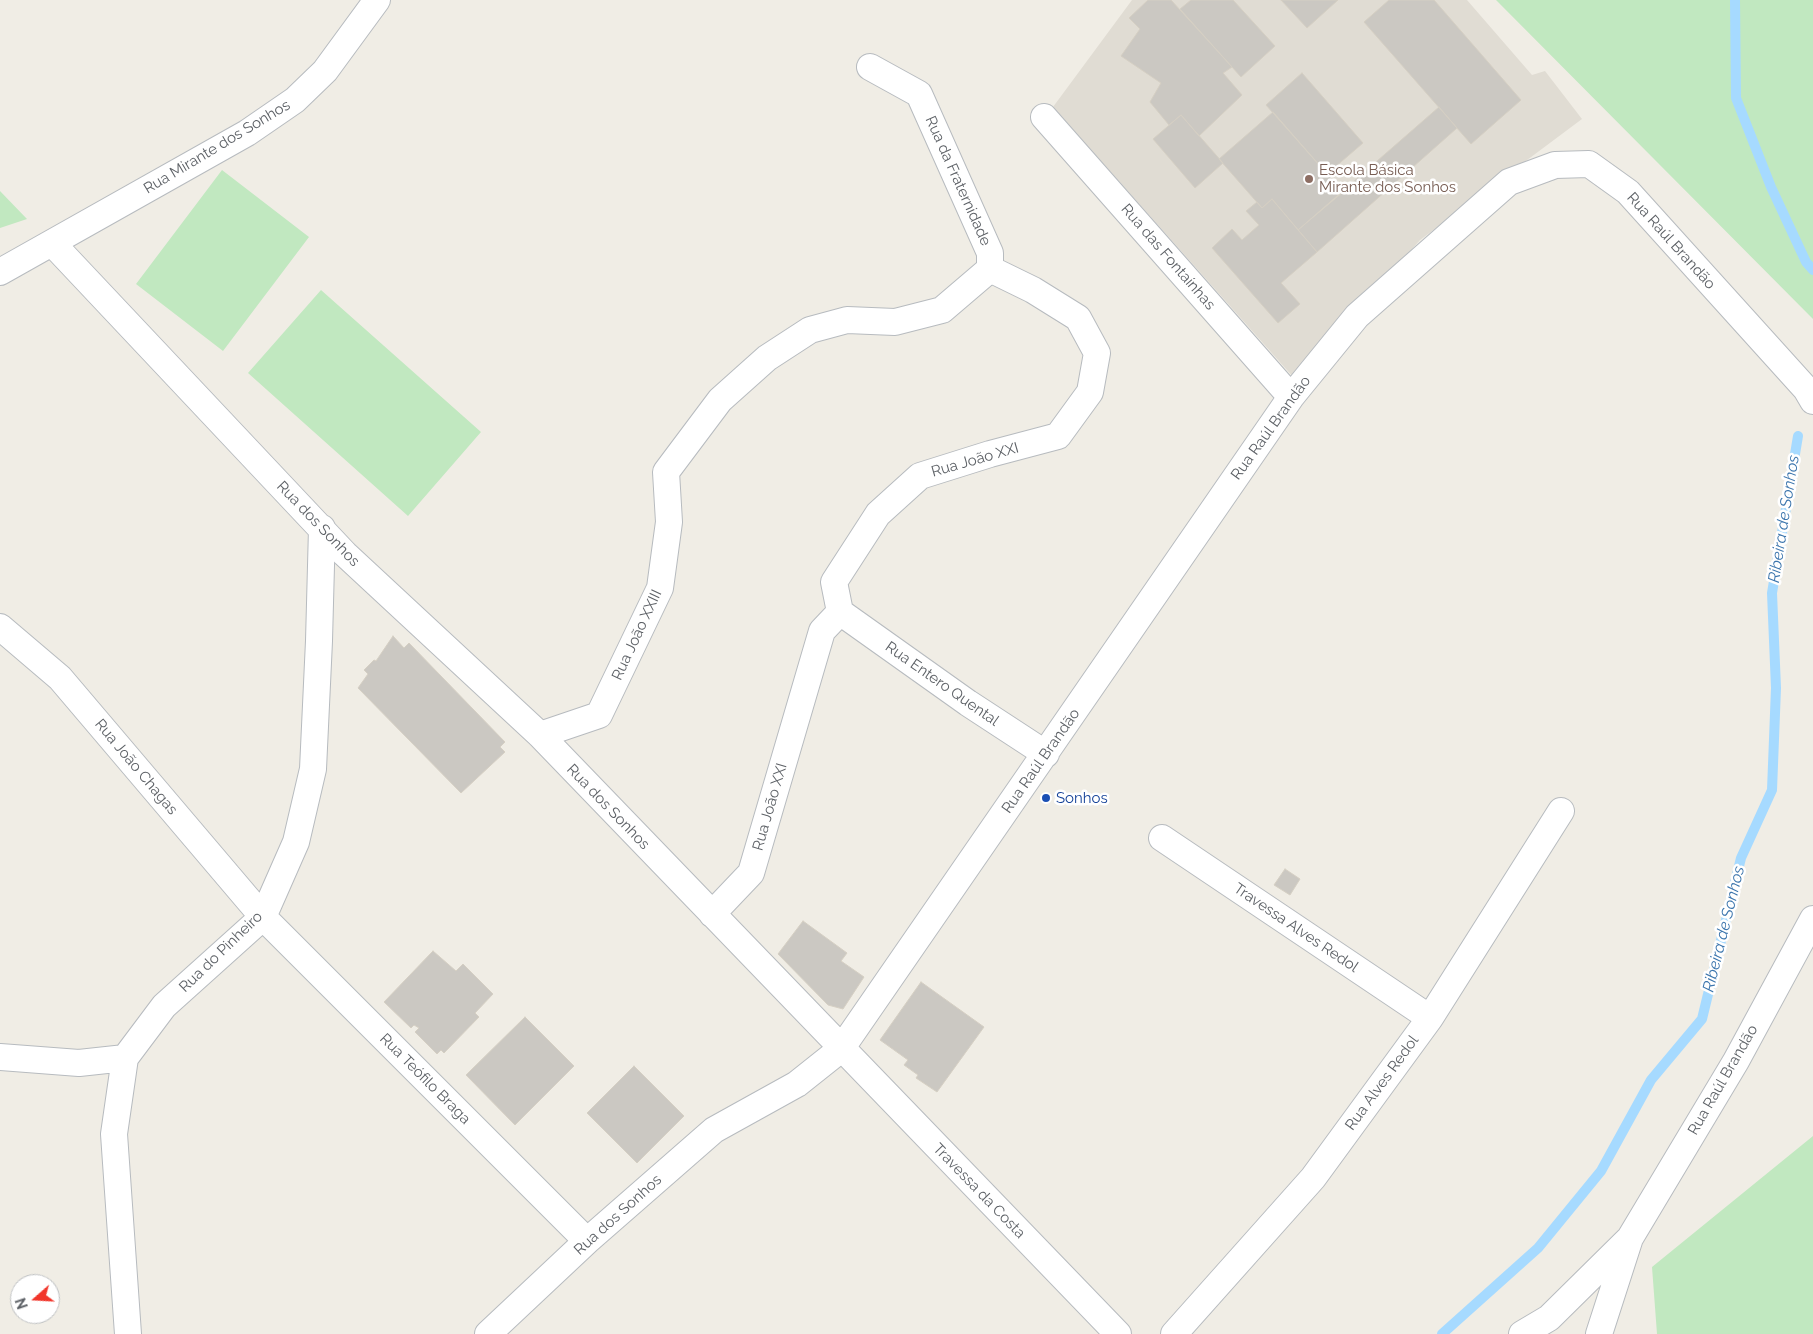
<!DOCTYPE html>
<meta charset="utf-8">
<style>
body{margin:0}
#map{position:relative;width:1813px;height:1334px;overflow:hidden;background:#f0ede5;font-family:Raleway,sans-serif}
canvas{display:block}
.north{position:absolute;left:10px;top:1274px;width:50px;height:50px;box-sizing:border-box;background:#fff;border:1px solid #bec0c2;border-radius:50%;rotate:251deg;font-size:14px;font-weight:700;line-height:20px;text-align:center;color:#5d6166}
.north::after{content:'';display:block;margin:auto;width:18px;height:22px;background:#f1352a;clip-path:polygon(50% 0,100% 100%,50% 72%,0 100%)}
</style>
<div id="map">
<canvas width="1813" height="1334"></canvas>
<div class="north">N</div>
</div>
<script>
const ctx = document.querySelector('canvas').getContext('2d');
ctx.lineJoin = 'round';
function paint(path, color) {
  ctx.fillStyle = color;
  ctx.fill(path, 'evenodd');
}
function toPath(rows) {
  const path = new Path2D();
  for (const r of rows) {
    path.moveTo(r[0], r[1]);
    for (let i = 2; i < r.length; i += 2) path.lineTo(r[i], r[i + 1]);
  }
  return path;
}
function strokePath(path, color, width, dash) {
  ctx.strokeStyle = color;
  ctx.lineWidth = width;
  ctx.lineCap = dash ? 'butt' : 'round';
  ctx.setLineDash(dash || []);
  ctx.stroke(path);
}
function write(font, color, halo, rows, align = 'center') {
  ctx.font = font + ' Raleway,sans-serif';
  ctx.lineWidth = 5;
  ctx.setLineDash([]);
  ctx.textBaseline = 'middle';
  ctx.strokeStyle = halo;
  ctx.fillStyle = color;
  for (const [text, x, y, turn = 0] of rows) {
    ctx.save();
    ctx.translate(x, y);
    ctx.rotate((+turn || 0) * Math.PI / 180);
    ctx.textAlign = isNaN(turn) ? turn : align;
    if (halo) ctx.strokeText(text, 0, 0);
    ctx.fillText(text, 0, 0);
    ctx.restore();
  }
}
paint(toPath([
 [1132,0,1467,0,1532,75,1545,71,1582,119,1420,240,1295,379,1053,107]
]), '#e0dcd3');
paint(toPath([
 [1496,0,1813,0,1813,319],
 [222,170,309,237,223,351,136,284],
 [0,191,27,219,0,228],
 [321,290,481,432,408,516,248,373],
 [1813,1136,1813,1334,1657,1334,1652,1267]
]), '#c1e8c0');
strokePath(toPath([
 [1735,0,1736,98,1771,187,1806,262,1813,270],
 [1442,1334,1538,1248,1601,1171,1651,1080,1702,1019,1741,858,1772,790,1776,688,1772,593,1798,436]
]), '#a6daff', 10);
const building = toPath([
 [1148,0,1171,0,1232,67,1223,73,1242,95,1199,136,1181,115,1169,125,1150,102,1161,83,1121,56,1140,29,1129,18,1148,0],
 [1191,0,1233,0,1275,46,1241,77,1180,9,1191,0],
 [1281,0,1338,0,1307,28,1281,0],
 [1389,0,1434,0,1521,100,1471,144,1364,22,1389,0],
 [1302,73,1363,143,1327,174,1266,105,1302,73],
 [1439,107,1457,128,1317,252,1298,230,1439,107],
 [1273,112,1343,192,1298,230,1272,199,1262,208,1219,159,1273,112],
 [1181,115,1223,163,1195,188,1153,139,1181,115],
 [1272,199,1317,252,1281,283,1300,304,1278,323,1212,248,1232,229,1242,240,1259,225,1246,211,1257,202,1262,208,1272,199],
 [393,636,404,648,409,643,505,742,500,747,505,752,461,793,358,688,368,674,364,670,374,660,376,661,393,636],
 [1285,869,1300,879,1290,895,1274,885,1285,869],
 [803,921,847,953,841,961,864,977,843,1009,828,1005,778,954,803,921],
 [433,951,456,971,463,964,493,994,475,1013,479,1017,444,1053,441,1050,437,1054,415,1032,419,1028,414,1025,411,1028,384,1002,433,951],
 [921,982,984,1027,937,1092,916,1078,918,1075,904,1065,908,1060,880,1040,921,982],
 [525,1017,574,1066,515,1125,466,1075,525,1017],
 [634,1066,684,1116,637,1163,587,1113,634,1066]
]);
paint(building, '#cbc8c2');
strokePath(building, '#d5cfc3', 1);
const minor = toPath([
 [870,67,919,94,990,253,990,269],
 [1044,117,1291,397],
 [53,244,345,554,540,735,1118,1334],
 [0,272,247,133,295,100,325,71,377,0],
 [840,612,834,582,878,514,920,476,990,454,1058,436,1090,392,1097,353,1078,318,1033,290,990,269],
 [840,612,968,703,1046,754],
 [0,627,60,678,263,917,587,1241],
 [540,735,599,715,660,588,669,522,666,472,720,400,767,358,810,330,847,320,895,322,942,310,990,269],
 [1162,838,1430,1018],
 [712,914,751,873,822,631,840,612],
 [0,1057,79,1063,125,1058],
 [128,1334,114,1134,125,1058,164,1006,263,917,296,842,313,769,319,641,322,528],
 [488,1334,587,1241,714,1130,797,1084,841,1049,1291,397,1357,316,1509,182,1555,165,1589,164,1628,192,1806,389,1813,401],
 [1174,1334,1313,1178,1430,1018,1561,811],
 [1522,1334,1549,1318,1628,1240],
 [1599,1334,1630,1238,1736,1061,1813,919]
]);
strokePath(minor, '#b7bbbf', 28);
strokePath(minor, '#fff', 26);
for (const [x, y, r, color] of [
 [1309,179,5,"#8d6e63"],
 [1046,798,5,"#1a4fb4"]
]) {
  const dot = new Path2D();
  dot.arc(x, y, r, 0, 2 * Math.PI);
  ctx.fillStyle = color;
  ctx.fill(dot);
  strokePath(dot, '#fff', 2);
}
write('15px', '#5d6166', '#fff', [
 ["Rua Mirante dos Sonhos",217,147,-31],
 ["Rua da Fraternidade",958,181,66],
 ["Rua Raúl Brandão",1671,241,48],
 ["Rua das Fontaínhas",1168,257,49],
 ["Rua Raúl Brandão",1271,428,-54],
 ["Rua João XXI",975,460,-16],
 ["Rua dos Sonhos",318,524,46],
 ["Rua João XXIII",637,635,-65],
 ["Rua Entero Quental",942,684,35],
 ["Rua Raúl Brandão",1041,761,-55],
 ["Rua João Chagas",136,767,50],
 ["Rua dos Sonhos",608,807,46],
 ["Rua João XXI",770,807,-74],
 ["Travessa Alves Redol",1296,928,34],
 ["Rua do Pinheiro",221,952,-44],
 ["Rua Teófilo Braga",425,1079,45],
 ["Rua Raúl Brandão",1723,1080,-60],
 ["Rua Alves Redol",1382,1083,-54],
 ["Travessa da Costa",979,1191,46],
 ["Rua dos Sonhos",618,1215,-42]
]);
write('15px', '#785e54', '#fff', [
 ["Escola Básica",1319,170],
 ["Mirante dos Sonhos",1319,187]
], 'left');
write('15px', '#164399', '#fff', [
 ["Sonhos",1056,798]
], 'left');
write('italic 16px', '#3b75ad', '#fff', [
 ["Ribeira de Sonhos",1784,519,-81],
 ["Ribeira de Sonhos",1724,929,-76]
]);
</script>
